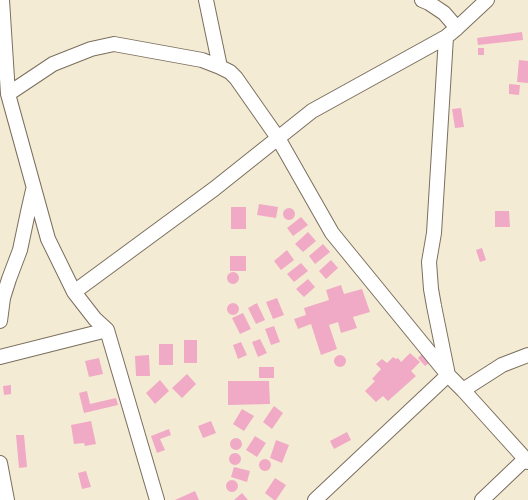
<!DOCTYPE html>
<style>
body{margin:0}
canvas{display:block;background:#f3ebd4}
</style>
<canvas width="528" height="500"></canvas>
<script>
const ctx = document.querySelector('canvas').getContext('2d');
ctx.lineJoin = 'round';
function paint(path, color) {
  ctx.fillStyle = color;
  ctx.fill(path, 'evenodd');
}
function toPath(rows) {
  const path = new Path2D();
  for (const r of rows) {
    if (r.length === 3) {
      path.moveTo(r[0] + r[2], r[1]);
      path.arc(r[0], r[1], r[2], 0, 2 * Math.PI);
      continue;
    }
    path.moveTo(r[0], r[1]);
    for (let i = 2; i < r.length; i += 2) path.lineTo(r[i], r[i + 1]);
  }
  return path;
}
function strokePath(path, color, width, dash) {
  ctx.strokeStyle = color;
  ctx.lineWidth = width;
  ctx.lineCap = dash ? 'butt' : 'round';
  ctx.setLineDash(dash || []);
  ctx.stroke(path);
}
paint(toPath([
 [522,32,523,40,478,45,477,38],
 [478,48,484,48,484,55,478,55],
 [519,60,528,61,528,83,517,82],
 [509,84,520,85,519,95,509,94],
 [461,108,464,127,455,128,452,109],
 [259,204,278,207,276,218,257,215],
 [231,207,246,207,246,229,231,229],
 [289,214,6],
 [495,211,509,211,510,227,495,227],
 [301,217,308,225,293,236,287,228],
 [308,232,316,241,303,252,295,244],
 [323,244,330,252,315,264,309,256],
 [482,248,486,260,480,262,476,250],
 [287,250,294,260,281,270,274,261],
 [230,256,246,256,246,271,230,271],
 [331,260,338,268,326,279,319,271],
 [301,263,308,271,294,282,287,274],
 [233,278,6],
 [308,279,315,287,304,297,296,289],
 [341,285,344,294,362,289,370,312,353,317,357,328,341,333,338,322,329,325,337,349,321,355,311,324,298,329,294,319,306,315,304,308,329,300,326,290],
 [277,298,284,315,273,319,266,302],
 [233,309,6],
 [257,303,265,320,256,324,248,308],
 [243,313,251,329,240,334,232,318],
 [274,326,280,342,271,345,265,329],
 [260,339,267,353,258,357,252,342],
 [184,340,197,340,197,363,184,363],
 [241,342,247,355,238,359,233,345],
 [159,344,173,344,173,365,159,365],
 [410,353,420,362,411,371,416,376,388,401,383,396,376,402,365,391,375,381,372,379,381,369,376,364,382,359,387,363,393,357,396,359,398,358,401,362],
 [422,354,429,363,425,366,418,358],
 [340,361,6],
 [149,355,150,376,136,376,135,356],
 [99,358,103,374,89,377,85,361],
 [259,367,274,367,274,378,259,378],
 [187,374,196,384,182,398,172,388],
 [160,380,169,391,155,404,146,393],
 [228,381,269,381,270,404,228,405],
 [11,385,11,394,4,395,3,386],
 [87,391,90,404,116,398,118,405,84,413,79,393],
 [274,406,283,413,272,429,263,422],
 [242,409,254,416,244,431,233,424],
 [91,421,96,444,85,446,84,443,74,444,71,425],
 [211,421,216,433,203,438,198,426],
 [169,429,171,435,160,439,165,450,157,453,151,436],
 [347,432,351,440,334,449,330,441],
 [16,435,24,435,27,467,19,468],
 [255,436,266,443,257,457,246,450],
 [236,444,6],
 [276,440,289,445,282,463,270,458],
 [235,459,6],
 [265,465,6],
 [234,467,250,471,247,482,231,477],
 [86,471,91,487,82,489,78,473],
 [275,478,286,485,276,500,274,500,265,493],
 [232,486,6],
 [195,491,199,500,175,500],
 [242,493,248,500,234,500]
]), '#f1aac5');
const minor = toPath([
 [2,0,8,94,48,239,74,292,95,319,107,330,157,500],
 [206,0,220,67],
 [422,0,429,3,444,13,457,28],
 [8,94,53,64,91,49,114,44,202,60,220,67,230,72,236,78,278,138,332,233,448,375,463,390,528,462],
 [74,292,214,189,312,111,446,37,457,28,487,0],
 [0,321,3,298,9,279,20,250,28,212,33,190],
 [0,357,107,330],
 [463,390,502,365,528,355],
 [0,463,7,500],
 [315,500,448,375,434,306,431,289,429,262,434,233,446,37],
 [482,500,525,459]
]);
strokePath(minor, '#7b6e5e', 16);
strokePath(minor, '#fff', 14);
</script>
